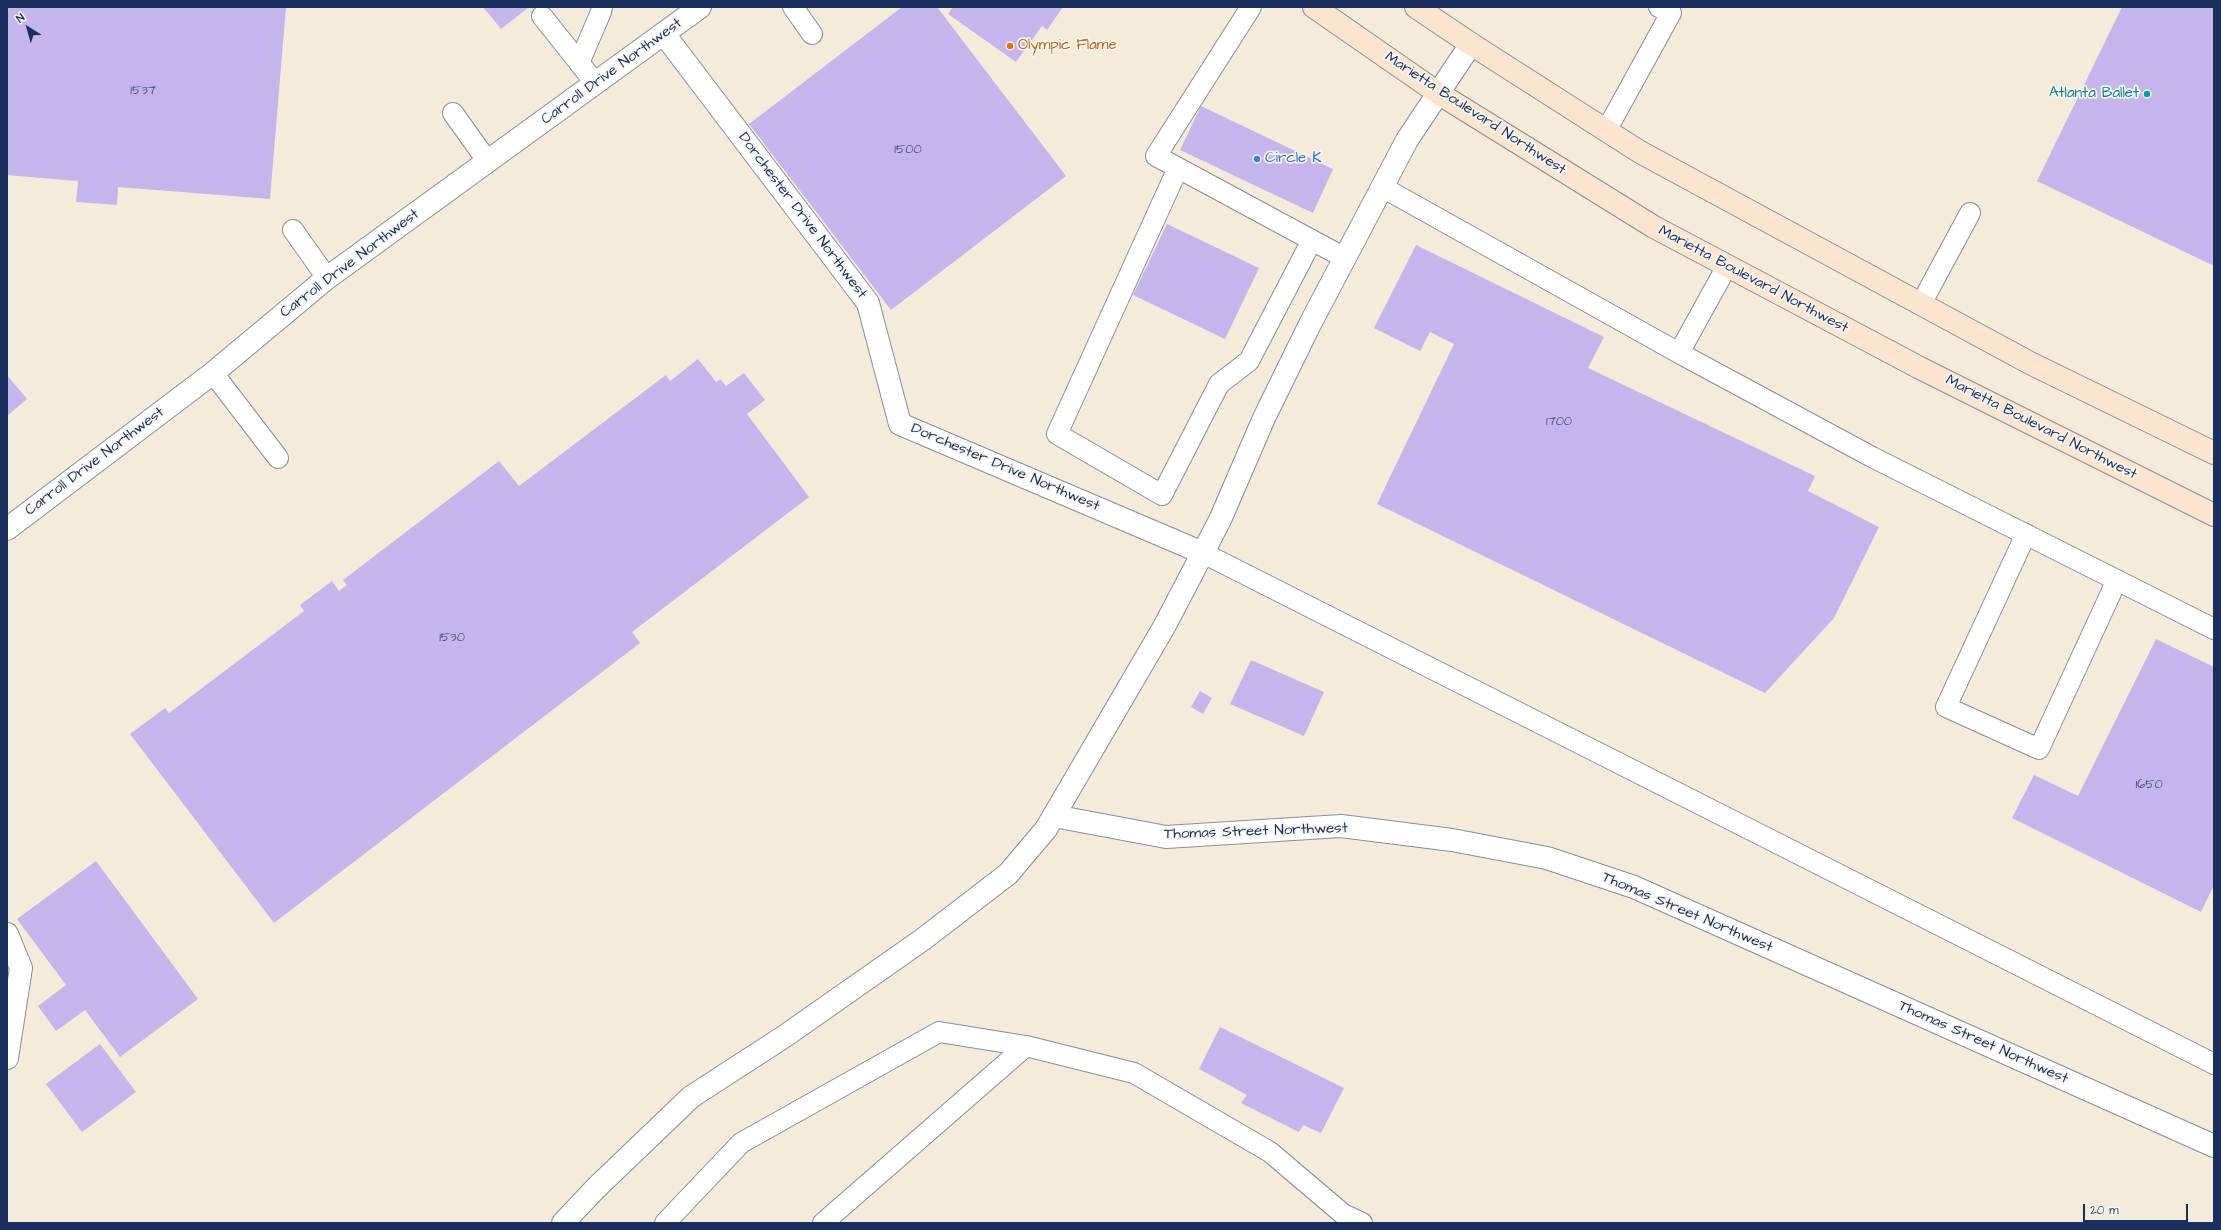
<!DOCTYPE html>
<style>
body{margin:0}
#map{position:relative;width:2221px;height:1230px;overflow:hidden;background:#f4ebda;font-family:"Architects Daughter",sans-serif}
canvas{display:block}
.frame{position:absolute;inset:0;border:8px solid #1b2f5e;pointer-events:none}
.north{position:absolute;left:8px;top:8px;width:40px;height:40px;-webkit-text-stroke:3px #f6f6f2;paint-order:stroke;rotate:323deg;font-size:11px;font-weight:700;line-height:16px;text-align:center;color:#1b2f5e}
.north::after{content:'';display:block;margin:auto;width:14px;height:18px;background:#1b2f5e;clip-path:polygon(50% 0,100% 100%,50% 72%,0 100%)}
.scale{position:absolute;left:2083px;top:1204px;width:105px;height:18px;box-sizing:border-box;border:2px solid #1b2f5e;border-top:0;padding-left:5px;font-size:12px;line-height:14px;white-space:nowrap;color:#1b2f5e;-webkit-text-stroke:3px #f6f6f2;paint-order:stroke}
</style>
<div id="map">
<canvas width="2221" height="1230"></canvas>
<div class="frame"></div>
<div class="north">N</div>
<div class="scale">20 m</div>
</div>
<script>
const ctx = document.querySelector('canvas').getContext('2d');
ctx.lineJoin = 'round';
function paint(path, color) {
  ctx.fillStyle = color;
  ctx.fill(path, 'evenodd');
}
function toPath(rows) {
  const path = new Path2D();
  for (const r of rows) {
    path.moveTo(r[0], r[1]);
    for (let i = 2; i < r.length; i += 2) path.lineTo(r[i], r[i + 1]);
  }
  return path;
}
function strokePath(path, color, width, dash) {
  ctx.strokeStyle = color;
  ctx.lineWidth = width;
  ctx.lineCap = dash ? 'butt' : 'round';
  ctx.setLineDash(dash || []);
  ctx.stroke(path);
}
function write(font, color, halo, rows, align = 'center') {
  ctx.font = font + ' "Architects Daughter",sans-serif';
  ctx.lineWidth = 3.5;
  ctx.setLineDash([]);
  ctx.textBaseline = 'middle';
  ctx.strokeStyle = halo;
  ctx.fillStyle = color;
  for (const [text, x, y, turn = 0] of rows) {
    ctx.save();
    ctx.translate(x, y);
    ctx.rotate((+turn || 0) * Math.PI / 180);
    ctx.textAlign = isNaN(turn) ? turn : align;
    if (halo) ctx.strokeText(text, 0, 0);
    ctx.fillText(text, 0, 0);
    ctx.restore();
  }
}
paint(toPath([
 [7,7,286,7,270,199,118,187,117,205,76,202,78,181,7,175],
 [483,7,529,7,501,29],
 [902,7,937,7,1066,176,891,310,749,124],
 [953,7,1063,7,1047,30,1042,26,1016,62,948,14],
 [2122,7,2214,7,2214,266,2037,181],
 [1201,106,1333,169,1313,213,1180,150],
 [1167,224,1259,268,1225,339,1133,295],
 [1416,245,1604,337,1588,368,1815,476,1808,491,1879,527,1834,618,1765,693,1377,504,1454,344,1430,332,1420,351,1374,328],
 [698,359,716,382,720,379,726,386,744,373,765,400,747,414,809,497,632,632,640,643,274,923,130,734,165,708,169,713,304,611,300,605,332,581,339,591,347,585,343,580,499,461,519,486,666,375,670,381],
 [7,375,27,399,7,416],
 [2156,639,2214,667,2214,885,2201,912,2012,818,2034,775,2078,796],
 [1251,660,1324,692,1304,736,1230,704],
 [1200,691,1212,698,1203,714,1191,707],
 [96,861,198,999,120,1057,85,1010,56,1031,38,1006,66,985,17,919],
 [1220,1027,1344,1088,1321,1133,1303,1125,1299,1132,1241,1103,1247,1095,1199,1069],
 [100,1044,136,1092,82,1132,46,1084]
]), '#c6b5ed');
const service = toPath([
 [793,7,812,34],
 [1251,7,1156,156,1345,258],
 [542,16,596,84],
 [579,63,601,12,602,7],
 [453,113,488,162],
 [1606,131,1671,13,1659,7],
 [1178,168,1057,434,1162,495,1219,384,1249,361,1312,240],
 [1382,187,1679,353],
 [293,230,327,278],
 [1727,266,1679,353,1872,457,2214,629],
 [1921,304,1970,213],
 [213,373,278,458],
 [2026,534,1946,707,2039,749,2117,580],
 [1203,553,2214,1064],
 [665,1223,741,1143,939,1032,1026,1046,1134,1073,1270,1152,1343,1214,1362,1223],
 [823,1223,1026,1046]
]);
const minor = toPath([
 [664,34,868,303,900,424,1203,553],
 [7,529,213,373,327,278,700,7],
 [1054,816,1166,837,1341,826,1452,840,1547,858,1634,887,2214,1146],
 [7,934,21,968,7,1058],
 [563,1223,596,1188,691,1097,785,1036,922,940,1008,874,1046,829,1164,627,1220,520,1264,418,1310,324,1407,140,1471,44]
]);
const secondary = toPath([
 [1314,7,1438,93,1654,227,1920,368,2214,515],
 [1416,7,1471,44,1640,152,2030,363,2214,453]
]);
strokePath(service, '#888d9c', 22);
strokePath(minor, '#888d9c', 24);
strokePath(secondary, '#888d9c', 24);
strokePath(service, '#fff', 20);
strokePath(minor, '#fff', 22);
strokePath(secondary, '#fce5cf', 22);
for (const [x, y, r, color] of [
 [1010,46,4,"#e8710a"],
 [2147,94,4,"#0f9aa8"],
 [1257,159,4,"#3f7fe0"]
]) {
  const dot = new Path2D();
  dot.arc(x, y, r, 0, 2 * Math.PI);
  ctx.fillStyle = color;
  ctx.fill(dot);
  strokePath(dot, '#f6f6f2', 1.5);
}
write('13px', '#465082', null, [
 ["1537",143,91],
 ["1500",908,150],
 ["1700",1559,422],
 ["1530",452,638],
 ["1650",2149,785]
]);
write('15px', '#c56008', '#f6f6f2', [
 ["Olympic Flame",1018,46]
], 'left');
write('15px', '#1b2f5e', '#f6f6f2', [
 ["Carroll Drive Northwest",612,72,-36],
 ["Marietta Boulevard Northwest",1475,114,33],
 ["Dorchester Drive Northwest",802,216,53],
 ["Carroll Drive Northwest",350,264,-37],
 ["Marietta Boulevard Northwest",1753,280,28],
 ["Marietta Boulevard Northwest",2041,428,27],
 ["Carroll Drive Northwest",95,462,-37],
 ["Dorchester Drive Northwest",1005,468,23],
 ["Thomas Street Northwest",1256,832,-2],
 ["Thomas Street Northwest",1687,913,23],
 ["Thomas Street Northwest",1983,1043,24]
]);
write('15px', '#0d838f', '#f6f6f2', [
 ["Atlanta Ballet",2139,94]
], 'right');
write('15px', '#366cbe', '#f6f6f2', [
 ["Circle K",1265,159]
], 'left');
</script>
